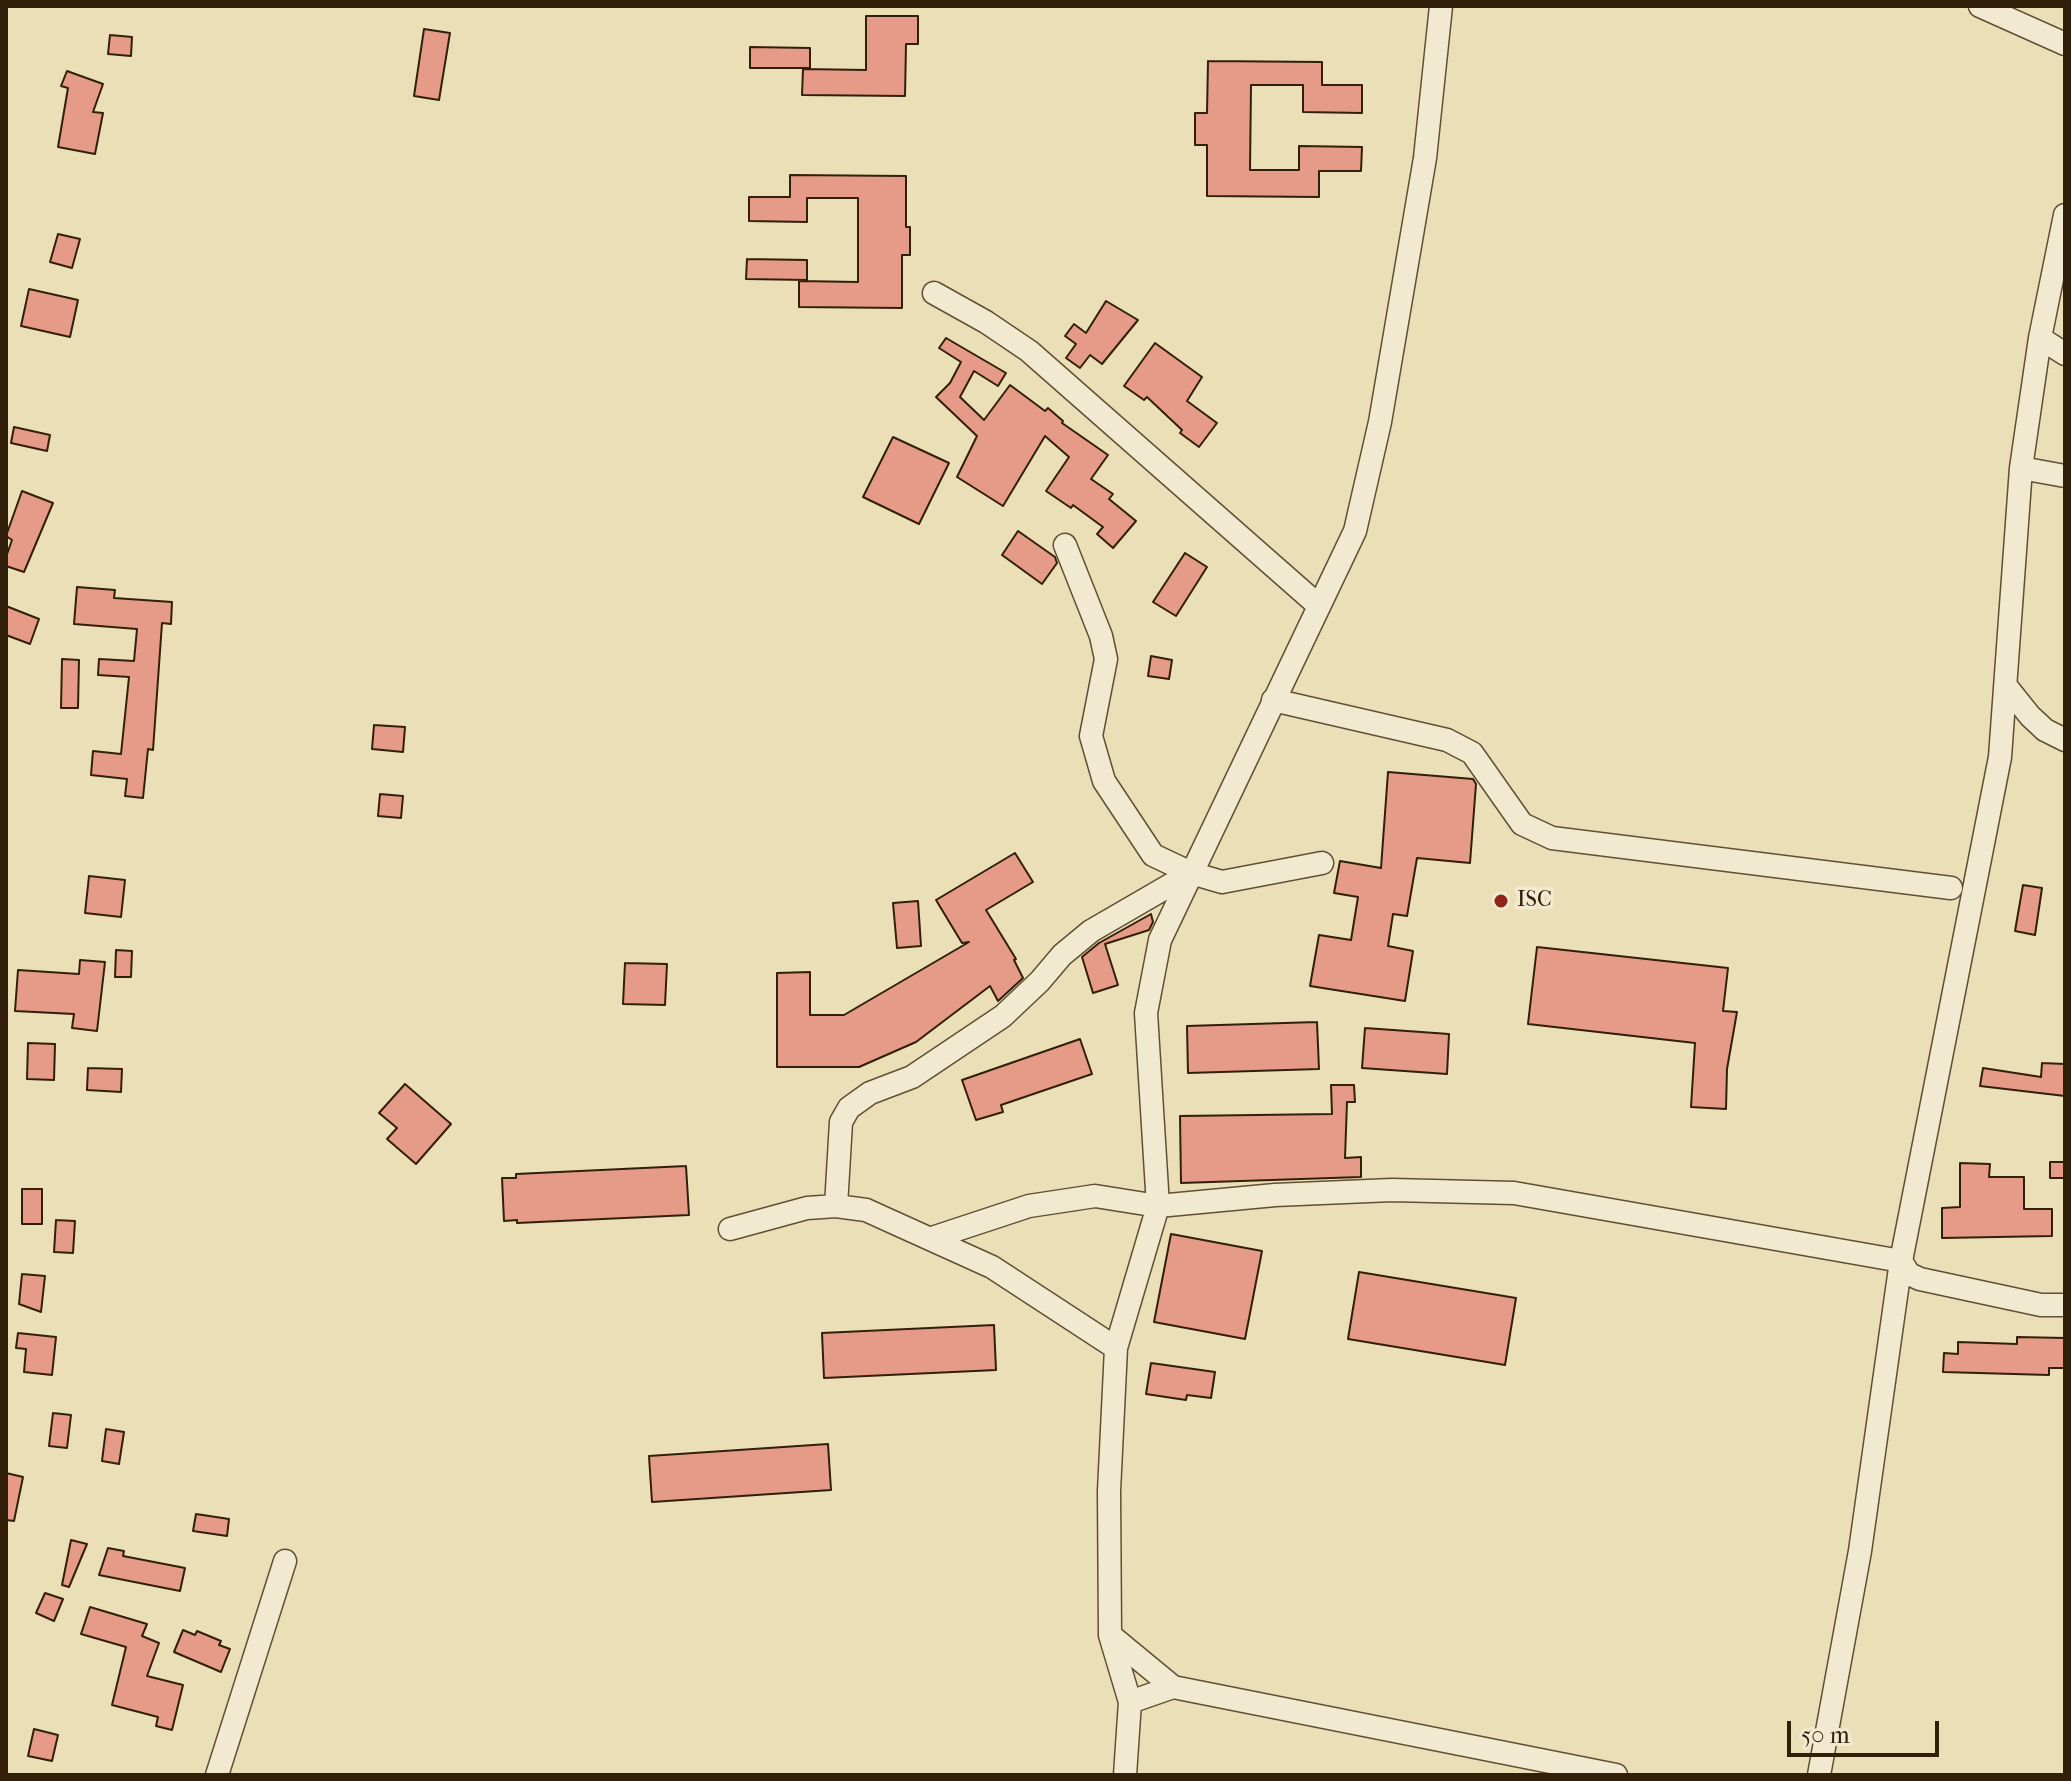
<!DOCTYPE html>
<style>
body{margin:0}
#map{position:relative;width:2071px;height:1781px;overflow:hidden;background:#eadfb7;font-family:"IM FELL French Canon",serif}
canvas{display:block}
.frame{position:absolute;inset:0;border:8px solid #321f09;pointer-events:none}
.scale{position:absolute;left:1787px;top:1721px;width:152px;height:36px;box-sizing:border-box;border:4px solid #321f09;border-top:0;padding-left:10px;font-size:24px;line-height:28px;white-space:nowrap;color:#321f09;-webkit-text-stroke:6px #f1ead0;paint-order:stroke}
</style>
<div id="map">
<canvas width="2071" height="1781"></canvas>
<div class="frame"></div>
<div class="scale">50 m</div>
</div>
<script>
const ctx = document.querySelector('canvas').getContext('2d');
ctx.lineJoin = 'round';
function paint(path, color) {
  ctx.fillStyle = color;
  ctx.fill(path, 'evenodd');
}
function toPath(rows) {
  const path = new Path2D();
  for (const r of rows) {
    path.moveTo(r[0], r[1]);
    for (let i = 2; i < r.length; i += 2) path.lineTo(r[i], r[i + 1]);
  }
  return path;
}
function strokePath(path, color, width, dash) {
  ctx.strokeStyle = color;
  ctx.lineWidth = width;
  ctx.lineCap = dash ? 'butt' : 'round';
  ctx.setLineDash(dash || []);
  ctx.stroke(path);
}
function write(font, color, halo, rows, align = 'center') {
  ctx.font = font + ' "IM FELL French Canon",serif';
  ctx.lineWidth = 7;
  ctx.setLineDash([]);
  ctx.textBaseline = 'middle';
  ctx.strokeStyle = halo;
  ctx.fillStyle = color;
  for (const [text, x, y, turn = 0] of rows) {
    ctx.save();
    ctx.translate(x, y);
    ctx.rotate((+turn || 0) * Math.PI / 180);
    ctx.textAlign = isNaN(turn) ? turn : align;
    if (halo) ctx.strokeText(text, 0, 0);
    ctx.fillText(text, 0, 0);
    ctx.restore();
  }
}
const building = toPath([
 [866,16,918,16,918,44,906,44,905,96,802,95,803,69,866,70,866,16],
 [424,29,450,33,439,100,414,96,424,29],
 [110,35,132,37,131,56,108,54,110,35],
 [750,47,810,48,810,68,750,68,750,47],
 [1208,61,1322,62,1322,85,1362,85,1362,113,1303,112,1303,85,1251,85,1250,170,1299,170,1299,146,1362,147,1361,171,1319,171,1319,197,1207,196,1207,145,1195,145,1195,113,1207,113,1208,61],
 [67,71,103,84,93,112,103,113,95,154,58,147,68,88,61,86,67,71],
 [790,175,906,176,906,227,910,227,910,255,902,255,902,308,799,307,799,281,858,282,858,198,807,198,807,222,749,221,749,197,790,197,790,175],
 [58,234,80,239,72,268,50,262,58,234],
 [747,259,807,260,807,280,746,279,747,259],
 [29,289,78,300,70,337,21,326,29,289],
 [1106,301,1138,320,1102,364,1090,355,1080,368,1066,358,1076,344,1065,336,1074,324,1086,333,1106,301],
 [946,338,1006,373,998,386,974,371,960,397,984,420,1010,385,1045,411,1048,408,1063,421,1062,423,1108,455,1091,479,1113,494,1109,499,1136,521,1113,548,1097,534,1103,527,1073,505,1071,508,1046,491,1069,457,1045,436,1003,506,957,477,977,436,936,397,950,383,961,362,939,348,946,338],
 [1155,343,1202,377,1187,401,1217,423,1199,447,1180,433,1182,430,1147,397,1144,400,1124,386,1155,343],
 [14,427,50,435,47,451,11,443,14,427],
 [893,437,949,463,919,524,863,497,893,437],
 [22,491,53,503,24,572,6,566,6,557,12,540,6,536,22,491],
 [1018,531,1055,557,1057,563,1042,584,1002,555,1018,531],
 [1185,553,1207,567,1176,616,1153,602,1185,553],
 [77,587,115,590,114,598,172,602,171,624,162,623,153,750,148,749,143,798,125,796,127,779,91,775,93,751,121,754,129,677,98,675,99,659,134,661,137,629,74,624,77,587],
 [6,606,39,619,30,644,6,635,6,606],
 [1151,656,1172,660,1169,679,1148,676,1151,656],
 [62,659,79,660,78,708,61,708,62,659],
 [374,725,405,727,403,752,372,749,374,725],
 [1388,772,1473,779,1476,784,1470,863,1417,858,1407,916,1393,914,1388,946,1413,951,1405,1001,1310,986,1319,935,1351,940,1358,897,1334,893,1340,861,1381,868,1388,772],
 [380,794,403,796,401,818,378,816,380,794],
 [1015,853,1033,882,986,910,1016,959,1014,960,1023,978,998,1001,990,986,916,1042,859,1067,777,1067,777,973,810,972,810,1015,844,1015,969,942,962,943,936,900,1015,853],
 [89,876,125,880,121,917,85,913,89,876],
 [2023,885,2042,888,2035,935,2015,931,2023,885],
 [918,901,921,946,897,948,893,903,918,901],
 [1151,914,1153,922,1149,930,1105,944,1118,985,1093,993,1082,957,1099,943,1151,914],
 [1537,947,1728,968,1723,1011,1737,1012,1727,1069,1726,1109,1691,1107,1695,1043,1528,1024,1537,947],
 [116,950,132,951,131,977,115,977,116,950],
 [80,960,105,962,97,1031,72,1028,74,1014,15,1011,18,970,79,974,80,960],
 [625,963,667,964,665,1005,623,1004,625,963],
 [1317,1022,1319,1069,1188,1073,1187,1026,1317,1022],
 [1365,1028,1449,1034,1447,1074,1362,1068,1365,1028],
 [1080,1039,1092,1074,1001,1105,1003,1112,976,1120,962,1080,1080,1039],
 [28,1043,55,1044,54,1080,27,1079,28,1043],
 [2042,1063,2065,1064,2065,1096,1980,1086,1983,1068,2041,1077,2042,1063],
 [88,1068,122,1069,121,1092,87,1090,88,1068],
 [405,1084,451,1124,416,1164,387,1139,397,1128,379,1113,405,1084],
 [1331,1085,1354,1085,1355,1102,1347,1102,1345,1158,1361,1157,1361,1177,1181,1183,1180,1116,1332,1114,1331,1085],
 [2050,1162,2065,1162,2065,1178,2050,1178,2050,1162],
 [1960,1163,1990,1164,1989,1177,2024,1177,2024,1209,2052,1209,2052,1236,1942,1238,1942,1208,1960,1207,1960,1163],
 [686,1166,689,1215,517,1223,517,1220,504,1221,502,1178,516,1178,516,1174,686,1166],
 [22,1189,42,1189,42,1224,22,1224,22,1189],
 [56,1220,75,1221,73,1253,54,1252,56,1220],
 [1171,1234,1262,1251,1245,1339,1154,1322,1171,1234],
 [1359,1272,1516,1298,1505,1365,1348,1339,1359,1272],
 [22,1274,45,1276,41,1312,19,1304,22,1274],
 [994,1325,996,1370,824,1378,822,1333,994,1325],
 [18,1333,56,1337,52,1375,24,1372,26,1349,16,1348,18,1333],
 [2017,1337,2065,1338,2065,1368,2049,1368,2049,1375,1943,1372,1944,1353,1958,1354,1958,1342,2017,1344,2017,1337],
 [1151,1363,1215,1372,1211,1398,1187,1395,1186,1400,1146,1394,1151,1363],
 [53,1413,71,1415,67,1448,49,1446,53,1413],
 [106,1429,124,1432,119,1464,102,1461,106,1429],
 [828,1444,831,1490,652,1502,649,1456,828,1444],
 [6,1473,23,1477,14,1521,6,1520,6,1473],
 [196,1514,229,1519,227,1536,193,1531,196,1514],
 [71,1540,87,1544,69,1587,62,1585,71,1540],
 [108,1548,124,1551,123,1556,185,1568,180,1591,99,1575,108,1548],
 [45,1593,63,1599,54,1621,36,1613,45,1593],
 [90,1607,147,1624,142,1636,159,1643,147,1676,183,1685,172,1730,156,1726,158,1717,112,1705,126,1647,81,1634,90,1607],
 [183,1630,195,1635,197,1631,221,1641,219,1645,230,1649,221,1672,174,1652,183,1630],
 [34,1729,58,1735,52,1761,28,1756,34,1729]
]);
paint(building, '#e69b89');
strokePath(building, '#321f09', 2);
const street = toPath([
 [1980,6,2065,44],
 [934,293,986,322,1029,351,1319,606],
 [2040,338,2065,354],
 [2021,468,2065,476],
 [1065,545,1101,636,1106,659,1091,736,1104,781,1153,855,1191,873,1222,882,1322,863],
 [2006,686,2030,716,2045,730,2065,740],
 [1273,700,1447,740,1472,753,1522,824,1552,838,1951,888],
 [836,1206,841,1122,849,1108,870,1093,912,1077,1003,1016,1040,981,1062,955,1091,931,1191,873],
 [730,1229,807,1208,836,1206,866,1210,992,1267,1116,1348],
 [932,1238,1029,1206,1095,1196,1158,1206,1275,1195,1392,1190,1514,1193,1901,1261,1909,1274,1920,1279,2041,1305,2065,1305],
 [1110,1635,1173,1687,1616,1775],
 [1130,1702,1173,1687],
 [217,1775,285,1561],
 [1125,1775,1130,1702,1110,1635,1109,1491,1116,1348,1158,1206,1146,1013,1160,940,1355,531,1380,422,1425,158,1441,6],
 [1819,1775,1860,1551,1901,1261,2000,757,2021,468,2040,338,2065,215]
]);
strokePath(street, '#604f34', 25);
strokePath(street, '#f1ead0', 22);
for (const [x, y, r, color] of [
 [1501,901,8,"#8f2418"]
]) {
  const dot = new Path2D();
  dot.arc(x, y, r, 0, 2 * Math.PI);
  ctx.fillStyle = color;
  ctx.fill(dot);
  strokePath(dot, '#f1ead0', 3);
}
write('22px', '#321f09', '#f1ead0', [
 ["ISC",1517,901]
], 'left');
</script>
